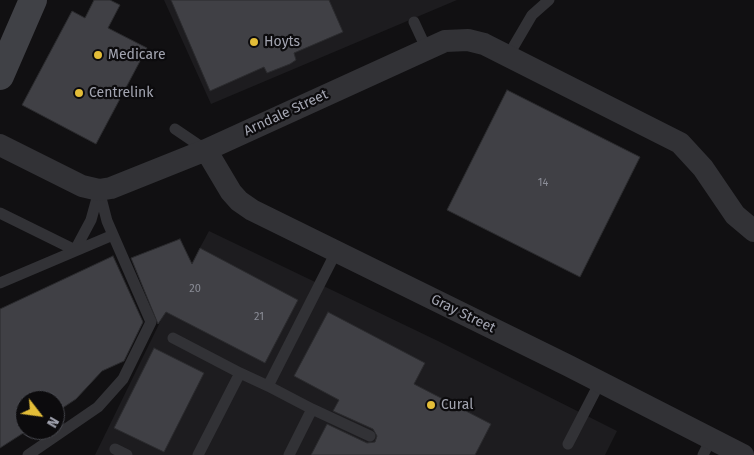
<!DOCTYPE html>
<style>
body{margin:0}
#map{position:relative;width:754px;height:455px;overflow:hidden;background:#111012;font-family:"Fira Sans",sans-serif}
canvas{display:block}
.north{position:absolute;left:15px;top:390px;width:50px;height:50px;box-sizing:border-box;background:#0c0b0d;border:1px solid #48494f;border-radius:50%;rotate:120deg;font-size:14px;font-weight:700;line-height:20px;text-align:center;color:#a3a5b1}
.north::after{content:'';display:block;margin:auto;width:18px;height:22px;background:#e3bd38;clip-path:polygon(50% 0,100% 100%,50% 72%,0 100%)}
</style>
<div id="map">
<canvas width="754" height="455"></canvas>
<div class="north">N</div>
</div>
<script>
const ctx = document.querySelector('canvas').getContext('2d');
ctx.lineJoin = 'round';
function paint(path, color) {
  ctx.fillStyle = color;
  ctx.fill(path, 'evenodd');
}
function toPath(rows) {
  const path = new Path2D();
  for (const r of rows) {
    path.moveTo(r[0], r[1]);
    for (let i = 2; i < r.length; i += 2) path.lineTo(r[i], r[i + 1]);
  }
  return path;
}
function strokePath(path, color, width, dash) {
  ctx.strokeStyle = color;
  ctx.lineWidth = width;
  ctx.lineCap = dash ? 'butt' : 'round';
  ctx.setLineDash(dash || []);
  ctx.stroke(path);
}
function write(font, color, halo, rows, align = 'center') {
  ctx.font = font + ' "Fira Sans",sans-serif';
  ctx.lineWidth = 4.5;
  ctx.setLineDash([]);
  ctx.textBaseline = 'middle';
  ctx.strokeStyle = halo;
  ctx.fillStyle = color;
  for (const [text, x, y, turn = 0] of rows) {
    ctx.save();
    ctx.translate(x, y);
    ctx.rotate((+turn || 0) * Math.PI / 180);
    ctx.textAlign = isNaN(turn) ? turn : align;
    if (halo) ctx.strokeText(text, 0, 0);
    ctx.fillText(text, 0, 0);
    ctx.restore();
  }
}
paint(toPath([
 [164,0,457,0,211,104],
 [209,231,438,341,617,431,605,455,95,455,161,320]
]), '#1d1c1f');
const building = toPath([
 [94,0,110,0,120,5,108,28,147,48,96,144,22,105,72,11,85,18,94,0],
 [171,0,329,0,343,32,294,53,296,60,290,64,267,73,264,67,210,91,171,0],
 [507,90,640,157,580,277,447,210,507,90],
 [180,239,192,264,200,248,298,300,265,363,166,312,158,324,131,258,180,239],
 [113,256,143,322,124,361,102,371,76,399,55,413,55,400,25,400,25,430,28,430,0,448,0,309,113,256],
 [328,312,425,363,414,384,491,424,475,455,311,455,327,424,367,443,375,442,377,436,373,429,333,411,339,400,294,376,328,312],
 [154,348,204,373,164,452,114,428,154,348]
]);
paint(building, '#404045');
strokePath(building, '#2b2b2e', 1);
strokePath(toPath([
 [414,22,427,50],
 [508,56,532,15,549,0],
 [175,129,206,150],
 [0,213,75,250,91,220,99,191],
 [0,283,113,235],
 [173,338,240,373],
 [312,409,370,436],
 [568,444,600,382],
 [115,449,127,455],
 [28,455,98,407,123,379,151,322,107,221,99,190],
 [198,455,240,373,268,386],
 [289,455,312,409,268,386,336,252],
 [703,455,711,439]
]), '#323236', 11);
strokePath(toPath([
 [0,145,82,186,99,190,111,188,206,150,445,41,468,40,484,44,680,143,703,168,735,215,754,231],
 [206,150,231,192,239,201,252,210,569,366,743,455]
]), '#323236', 22);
strokePath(toPath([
 [0,76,33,0]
]), '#404146', 28);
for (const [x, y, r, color] of [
 [254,42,5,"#e3bd38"],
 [98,55,5,"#e3bd38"],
 [79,93,5,"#e3bd38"],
 [431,405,5,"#e3bd38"]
]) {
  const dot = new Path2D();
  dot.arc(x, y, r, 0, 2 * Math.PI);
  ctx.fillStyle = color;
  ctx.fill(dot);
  strokePath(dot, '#0c0b0d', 2);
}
write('11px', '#8a8c96', null, [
 ["14",543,183],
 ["20",195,289],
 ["21",259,317]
]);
write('14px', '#a3a5b1', '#0c0b0d', [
 ["Hoyts",264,42],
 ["Medicare",108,55],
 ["Centrelink",89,93],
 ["Cural",441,405]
], 'left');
write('14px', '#a3a5b1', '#0c0b0d', [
 ["Arndale Street",286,113,-25],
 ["Gray Street",463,314,26]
]);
</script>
